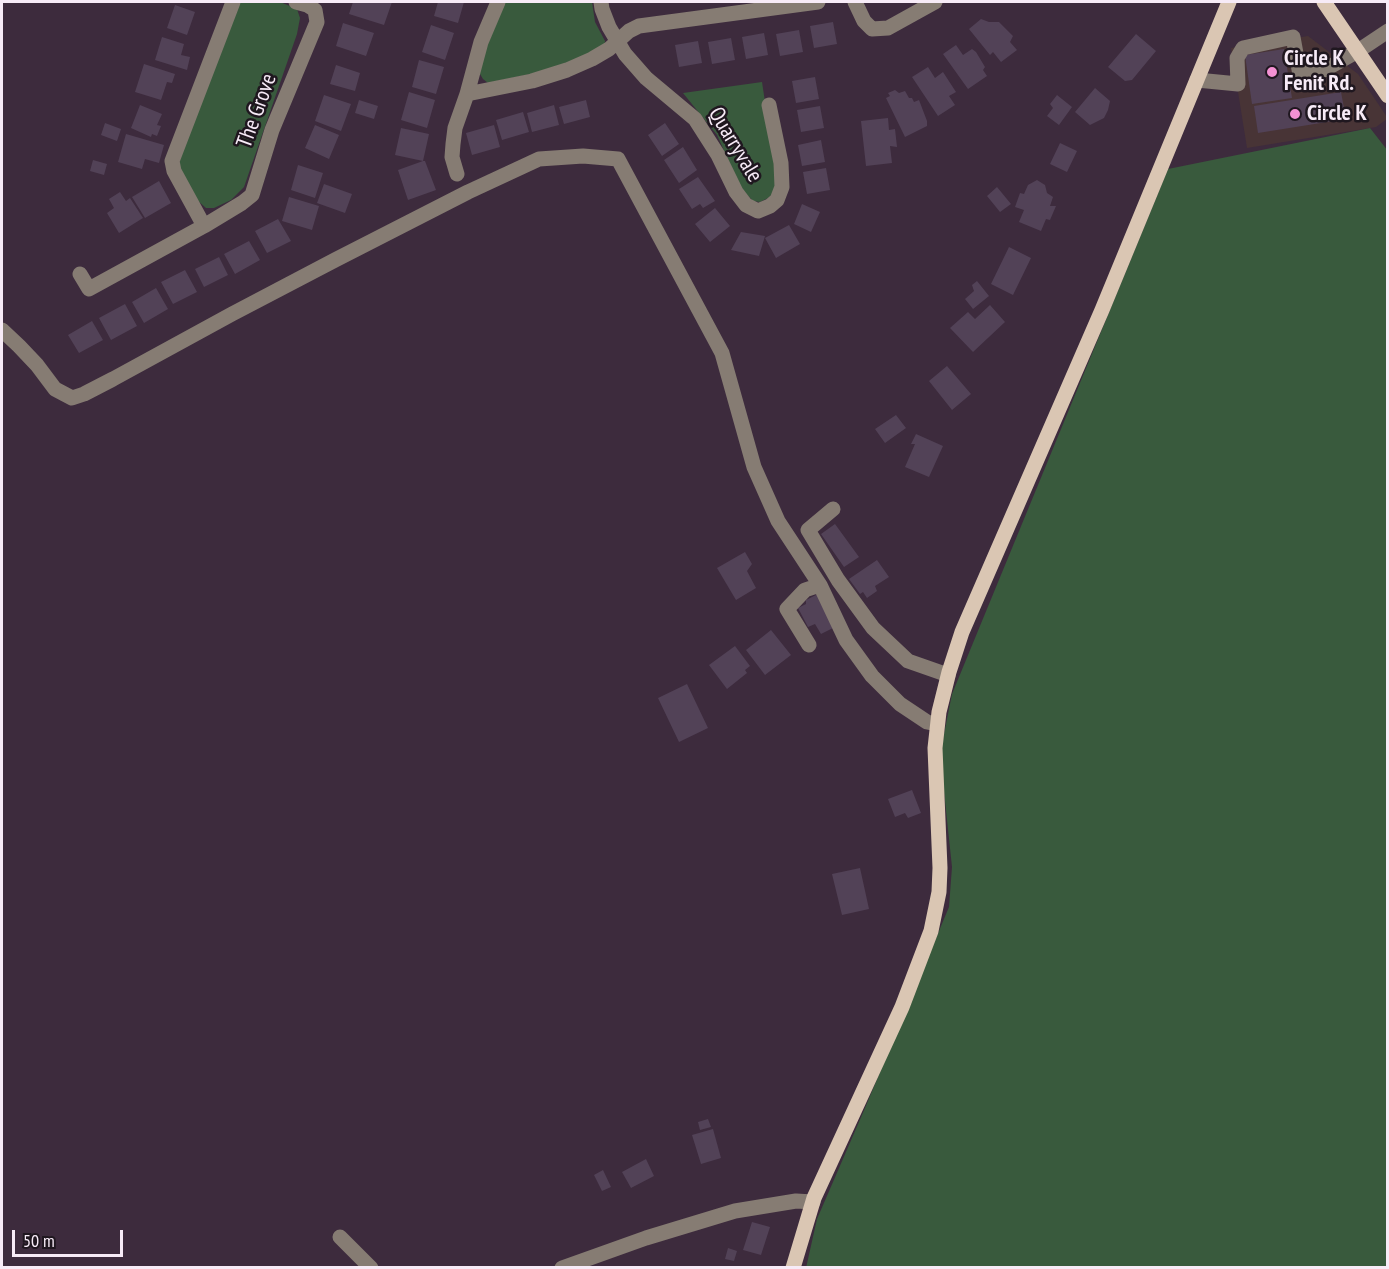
<!DOCTYPE html>
<style>
body{margin:0}
#map{position:relative;width:1389px;height:1269px;overflow:hidden;background:#3d2b3d;font-family:"PT Sans Narrow",sans-serif}
canvas{display:block}
.frame{position:absolute;inset:0;border:3px solid #f7ebf7;pointer-events:none}
.scale{position:absolute;left:12px;top:1230px;width:111px;height:27px;box-sizing:border-box;border:3px solid #f7ebf7;border-top:0;padding-left:8px;font-size:18px;line-height:21px;white-space:nowrap;color:#f7ebf7;-webkit-text-stroke:4px #1f171f;paint-order:stroke}
</style>
<div id="map">
<canvas width="1389" height="1269"></canvas>
<div class="frame"></div>
<div class="scale">50 m</div>
</div>
<script>
const ctx = document.querySelector('canvas').getContext('2d');
ctx.lineJoin = 'round';
function paint(path, color) {
  ctx.fillStyle = color;
  ctx.fill(path, 'evenodd');
}
function toPath(rows) {
  const path = new Path2D();
  for (const r of rows) {
    path.moveTo(r[0], r[1]);
    for (let i = 2; i < r.length; i += 2) path.lineTo(r[i], r[i + 1]);
  }
  return path;
}
function strokePath(path, color, width, dash) {
  ctx.strokeStyle = color;
  ctx.lineWidth = width;
  ctx.lineCap = dash ? 'butt' : 'round';
  ctx.setLineDash(dash || []);
  ctx.stroke(path);
}
function write(font, color, halo, rows, align = 'center') {
  ctx.font = font + ' "PT Sans Narrow",sans-serif';
  ctx.lineWidth = 5;
  ctx.setLineDash([]);
  ctx.textBaseline = 'middle';
  ctx.strokeStyle = halo;
  ctx.fillStyle = color;
  for (const [text, x, y, turn = 0] of rows) {
    ctx.save();
    ctx.translate(x, y);
    ctx.rotate((+turn || 0) * Math.PI / 180);
    ctx.textAlign = isNaN(turn) ? turn : align;
    if (halo) ctx.strokeText(text, 0, 0);
    ctx.fillText(text, 0, 0);
    ctx.restore();
  }
}
paint(toPath([
 [1308,36,1358,74,1387,117,1387,119,1376,127,1247,148,1231,48]
]), '#483436');
paint(toPath([
 [234,2,280,2,297,9,300,18,297,34,244,187,231,200,214,208,206,208,197,200,180,168,179,154],
 [505,2,592,2,595,22,605,41,604,48,569,66,488,83,483,79,480,74,479,65],
 [762,82,777,181,775,192,768,198,760,202,753,201,741,188,717,135,683,93],
 [1370,128,1388,151,1387,1267,806,1268,817,1219,865,1108,949,907,952,867,940,754,952,694,1168,169]
]), '#395a3d');
paint(toPath([
 [353,2,392,2,384,25,349,14],
 [438,2,464,2,458,23,434,16],
 [175,5,195,12,187,35,167,28],
 [981,19,989,22,999,22,1013,36,1010,42,1017,50,1001,62,993,52,990,55,969,29],
 [833,22,837,44,814,48,810,26],
 [343,23,374,33,366,56,336,46],
 [431,25,454,33,445,60,422,52],
 [799,30,803,52,780,56,776,34],
 [764,33,768,55,746,59,742,37],
 [1136,34,1156,51,1132,80,1125,81,1108,67],
 [162,37,184,44,181,55,190,57,187,70,155,60],
 [731,38,735,60,712,64,708,42],
 [698,41,702,63,679,67,675,45],
 [956,45,963,55,972,49,976,52,985,67,983,70,987,76,968,89,943,54],
 [1284,49,1292,98,1252,104,1245,55],
 [419,60,444,67,436,94,412,87],
 [144,64,175,74,172,83,167,82,161,100,135,92],
 [336,65,360,73,355,91,330,84],
 [928,67,935,78,943,72,956,92,949,96,955,105,938,116,912,77],
 [815,77,819,99,796,103,792,81],
 [1095,88,1110,101,1108,110,1104,118,1090,125,1075,112],
 [895,90,899,93,905,91,909,98,912,98,914,102,919,100,927,121,927,126,905,137,886,98,890,96,888,93],
 [409,92,435,100,427,128,401,120],
 [1341,92,1346,119,1258,133,1254,106],
 [324,95,351,104,341,131,315,121],
 [1057,95,1072,107,1059,125,1047,116,1053,108,1050,104],
 [359,100,378,106,374,119,355,113],
 [586,100,590,117,564,124,559,107],
 [140,105,162,114,157,125,161,126,157,136,152,134,151,137,131,128],
 [554,105,559,125,532,132,527,113],
 [820,106,824,128,801,132,797,110],
 [523,112,529,132,502,140,496,120],
 [888,118,889,130,895,129,897,147,890,146,892,163,866,166,861,121],
 [105,123,121,129,117,141,101,135],
 [665,123,679,144,662,156,648,135],
 [315,125,339,135,329,159,305,148],
 [494,125,500,147,472,155,466,133],
 [401,128,429,134,423,161,395,155],
 [126,134,164,145,159,163,145,159,142,169,118,162],
 [821,140,825,162,802,166,798,145],
 [1060,143,1077,151,1067,172,1050,164],
 [683,147,697,170,679,183,664,160],
 [93,160,107,164,104,175,90,171],
 [423,161,425,161,436,190,408,200,398,170],
 [298,165,323,173,315,198,291,190],
 [826,168,830,190,807,194,803,172],
 [698,177,715,201,703,208,700,204,692,209,679,189],
 [1037,180,1045,185,1047,193,1053,197,1050,206,1056,206,1050,220,1046,219,1041,231,1019,222,1024,210,1015,207,1020,193,1024,194,1028,185],
 [159,181,171,203,145,218,132,197],
 [324,184,352,194,345,213,317,203],
 [997,187,1011,204,1000,212,987,196],
 [120,192,126,201,130,198,143,218,119,233,107,213,114,208,109,199],
 [289,197,319,206,312,230,282,221],
 [802,204,820,212,811,232,794,224],
 [715,208,730,226,710,242,695,224],
 [278,219,291,241,267,253,255,231],
 [789,225,800,244,776,258,765,238],
 [741,232,765,236,759,256,731,250],
 [249,241,260,260,235,274,224,254],
 [1009,247,1031,258,1013,295,991,284],
 [219,257,228,275,204,287,195,269],
 [185,270,197,292,173,304,161,282],
 [977,281,989,296,973,309,965,299,974,291,972,285],
 [156,288,168,309,144,323,132,302],
 [125,304,137,326,111,340,99,318],
 [990,305,1005,322,973,352,950,328,968,312,975,319],
 [92,321,103,340,79,353,68,335],
 [947,366,971,394,952,410,929,381],
 [896,415,906,428,885,443,875,429],
 [916,434,943,446,929,477,905,467,915,444,911,444],
 [835,524,859,557,844,567,821,534],
 [745,552,752,564,747,571,756,588,736,600,717,568],
 [877,560,889,577,875,586,877,591,867,598,863,592,860,594,849,579],
 [818,594,835,627,821,634,815,624,808,627,798,608,806,604,806,600],
 [771,630,791,655,765,675,746,650],
 [735,646,750,666,745,670,747,673,727,689,709,665],
 [687,684,708,728,679,742,658,698],
 [912,790,921,813,908,818,905,813,895,817,888,799],
 [860,868,869,909,842,915,832,874],
 [708,1119,711,1127,700,1130,698,1122],
 [713,1129,721,1158,701,1164,692,1135],
 [646,1159,654,1176,631,1188,622,1172],
 [603,1170,611,1187,602,1191,594,1175],
 [752,1222,770,1227,761,1255,743,1250],
 [728,1248,737,1251,734,1261,725,1259]
]), '#524257');
strokePath(toPath([
 [601,2,602,9,609,27,625,54,646,78,695,119,718,155,736,192,746,205,758,211,770,206,777,200,782,187,781,163,769,105],
 [855,2,864,21,872,29,888,28,935,2],
 [1197,80,1238,84,1237,58,1243,48,1293,37,1300,75,1324,70,1358,51,1388,31],
 [467,94,532,81,567,70,592,59,609,49,629,31,639,26,818,2],
 [457,174,452,157,453,144,455,128,467,94,481,42,498,2],
 [204,226,174,171,172,161,233,2],
 [80,274,89,289,204,226,242,203,252,195,272,130,317,22,315,10,307,5,296,2],
 [2,330,19,346,37,365,55,389,72,398,84,394,113,379,232,314,335,260,468,192,539,159,583,156,618,159,722,353,754,467,778,521,820,585,846,640,872,676,900,704,927,722,937,724],
 [833,509,808,530,838,580,873,628,908,661,948,675],
 [809,645,787,609,805,590,820,585],
 [340,1237,371,1268],
 [562,1268,646,1238,735,1211,796,1201,813,1202]
]), '#867c73', 15);
strokePath(toPath([
 [1324,2,1388,96],
 [793,1268,814,1198,902,1007,931,931,939,892,940,868,935,748,939,712,949,672,962,632,1102,310,1229,2]
]), '#dac6b3', 15);
for (const [x, y, r, color] of [
 [1272,72,6,"#f491d3"],
 [1295,114,6,"#f491d3"]
]) {
  const dot = new Path2D();
  dot.arc(x, y, r, 0, 2 * Math.PI);
  ctx.fillStyle = color;
  ctx.fill(dot);
  strokePath(dot, '#1f171f', 2);
}
write('bold 22px', '#f7ebf7', '#1f171f', [
 ["Circle K",1284,59],
 ["Fenit Rd.",1284,84],
 ["Circle K",1307,114]
], 'left');
write('22px', '#f7ebf7', '#1f171f', [
 ["The Grove",257,111,-70],
 ["Quarryvale",735,145,59]
]);
</script>
